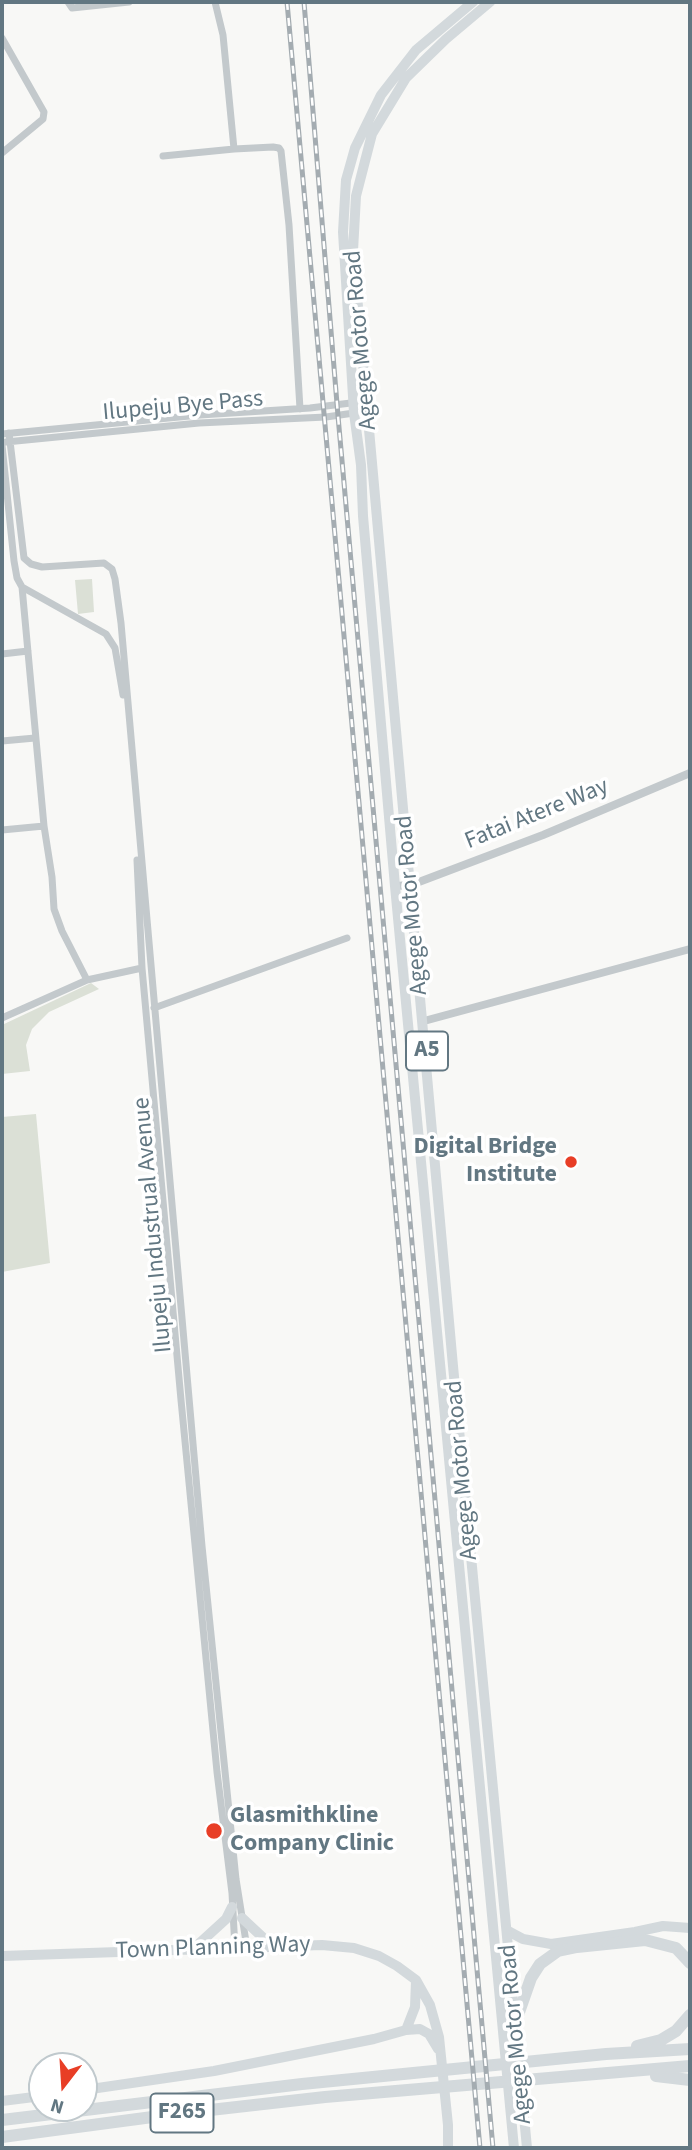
<!DOCTYPE html>
<style>
body{margin:0}
#map{position:relative;width:692px;height:2150px;overflow:hidden;background:#f8f8f6;font-family:"Source Sans 3",sans-serif}
canvas{display:block}
.frame{position:absolute;inset:0;border:4px solid #627782;pointer-events:none}
.north{position:absolute;left:28px;top:2052px;width:70px;height:70px;box-sizing:border-box;background:#fff;border:2px solid #c0c9cd;border-radius:50%;rotate:197deg;font-size:19px;font-weight:700;line-height:28px;text-align:center;color:#627782}
.north::after{content:'';display:block;margin:auto;width:24px;height:32px;background:#e83e26;clip-path:polygon(50% 0,100% 100%,50% 72%,0 100%)}
</style>
<div id="map">
<canvas width="692" height="2150"></canvas>
<div class="frame"></div>
<div class="north">N</div>
</div>
<script>
const ctx = document.querySelector('canvas').getContext('2d');
ctx.lineJoin = 'round';
function paint(path, color) {
  ctx.fillStyle = color;
  ctx.fill(path, 'evenodd');
}
function toPath(rows) {
  const path = new Path2D();
  for (const r of rows) {
    path.moveTo(r[0], r[1]);
    for (let i = 2; i < r.length; i += 2) path.lineTo(r[i], r[i + 1]);
  }
  return path;
}
function strokePath(path, color, width, dash) {
  ctx.strokeStyle = color;
  ctx.lineWidth = width;
  ctx.lineCap = dash ? 'butt' : 'round';
  ctx.setLineDash(dash || []);
  ctx.stroke(path);
}
function write(font, color, halo, rows, align = 'center') {
  ctx.font = font + ' "Source Sans 3",sans-serif';
  ctx.lineWidth = 7;
  ctx.setLineDash([]);
  ctx.textBaseline = 'middle';
  ctx.strokeStyle = halo;
  ctx.fillStyle = color;
  for (const [text, x, y, turn = 0] of rows) {
    ctx.save();
    ctx.translate(x, y);
    ctx.rotate((+turn || 0) * Math.PI / 180);
    ctx.textAlign = isNaN(turn) ? turn : align;
    if (halo) ctx.strokeText(text, 0, 0);
    ctx.fillText(text, 0, 0);
    ctx.restore();
  }
}
paint(toPath([
 [92,579,94,612,78,614,75,580],
 [91,983,99,989,49,1012,32,1029,26,1045,30,1071,2,1074,2,1025],
 [36,1114,50,1263,2,1272,2,1117]
]), '#dbe0d6');
strokePath(toPath([
 [68,2,72,8,129,2],
 [215,2,223,35,234,149],
 [2,38,44,112,43,119,2,153],
 [163,156,234,149,273,147,279,148,281,151,289,225,300,409],
 [9,433,24,558,31,564,42,567,104,563,112,569,115,579,121,623,202,1546,236,1879,247,1948],
 [2,434,200,415,310,408,367,401],
 [6,442,199,423,326,417,368,411],
 [2,445,14,561,17,578,22,587,44,826,52,877,54,909,62,931,87,980],
 [22,587,106,634,115,648,123,695],
 [2,654,28,651],
 [2,741,35,738],
 [2,830,44,826],
 [137,860,142,968,181,1400,217,1772,232,1893,235,1949],
 [154,1008,347,938],
 [2,1018,87,980,142,968]
]), '#c3c9cc', 7);
strokePath(toPath([
 [395,886,411,885,543,835,690,773],
 [424,1021,690,949]
]), '#c3c9cc', 8);
strokePath(toPath([
 [242,1918,273,1947],
 [191,1951,226,1919,232,1907],
 [2,1956,322,1945,354,1948,379,1956,397,1966,416,1980,430,2005,439,2037,448,2125,448,2148],
 [406,2030,420,2029,429,2034,438,2049],
 [84,2090,214,2071,374,2039,406,2030,415,2007,416,1981],
 [2,2101,42,2096]
]), '#d3d9dc', 10);
strokePath(toPath([
 [508,1931,523,1939,551,1944,635,1932,663,1926,690,1928]
]), '#d3d9dc', 10);
strokePath(toPath([
 [473,2,416,50,381,95,355,148,346,180,343,232,354,413,361,465,363,516,395,886,514,2148],
 [490,2,446,39,406,78,372,134,356,196,353,251,453,1366,527,2148]
]), '#d3d9dc', 10);
strokePath(toPath([
 [517,2018,531,1978,540,1964,558,1951,577,1947,645,1940,676,1948,690,1963],
 [637,2046,661,2040,676,2031,690,2015],
 [656,2076,690,2080],
 [2,2120,302,2084,606,2054,690,2049],
 [2,2137,175,2114,325,2097,690,2066]
]), '#d3d9dc', 12);
const rail = toPath([
 [287,2,480,2148],
 [304,2,338,416,493,2148]
]);
strokePath(rail, '#a4acb1', 5);
strokePath(rail, '#fff', 2.5, [8]);
for (const [x, y, r, color] of [
 [571,1162,7,"#e83e26"],
 [214,1831,9,"#e83e26"]
]) {
  const dot = new Path2D();
  dot.arc(x, y, r, 0, 2 * Math.PI);
  ctx.fillStyle = color;
  ctx.fill(dot);
  strokePath(dot, '#fff', 2.5);
}
for (const [x, y, w] of [
 [427,1051,42],
 [182,2113,63]
]) {
  const box = new Path2D();
  box.roundRect(x - w / 2, y - 19.5, w, 39, 5);
  ctx.fillStyle = '#fff';
  ctx.fill(box);
  strokePath(box, '#627782', 2);
}
write('bold 23px', '#627782', null, [
 ["A5",427,1051],
 ["F265",182,2113]
]);
write('24px', '#627782', '#fff', [
 ["Agege Motor Road",362,340,-95],
 ["Ilupeju Bye Pass",183,407,-5],
 ["Fatai Atere Way",537,815,-22],
 ["Agege Motor Road",413,905,-95],
 ["Ilupeju Industrual Avenue",154,1225,-95],
 ["Agege Motor Road",463,1470,-95],
 ["Town Planning Way",213,1949,-2],
 ["Agege Motor Road",517,2034,-95]
]);
write('bold 24px', '#627782', '#fff', [
 ["Digital Bridge",557,1148],
 ["Institute",557,1176],
 ["Glasmithkline",230,1817,"left"],
 ["Company Clinic",230,1845,"left"]
], 'right');
</script>
